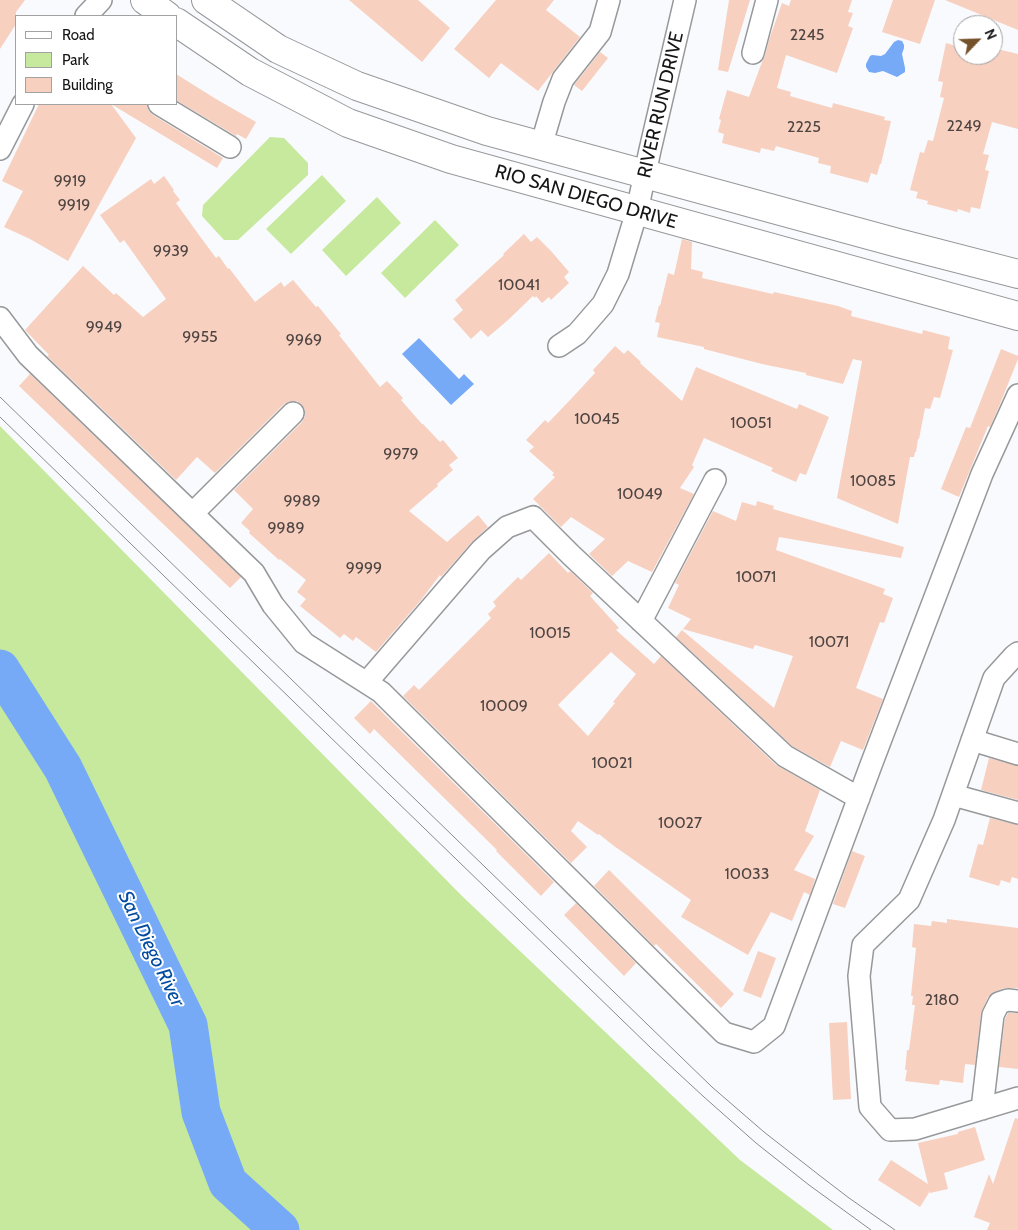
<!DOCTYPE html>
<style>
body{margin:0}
#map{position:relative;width:1018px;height:1230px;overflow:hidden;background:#f9fafd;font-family:Cabin,sans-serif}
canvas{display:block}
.legend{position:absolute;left:15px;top:15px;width:162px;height:90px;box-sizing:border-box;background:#fff;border:1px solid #a2a2a2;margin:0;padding:6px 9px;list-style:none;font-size:15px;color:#161617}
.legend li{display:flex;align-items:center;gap:10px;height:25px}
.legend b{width:25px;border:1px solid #a2a2a2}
.north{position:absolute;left:953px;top:15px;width:50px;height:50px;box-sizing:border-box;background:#fff;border:1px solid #a2a2a2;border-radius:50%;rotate:66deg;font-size:14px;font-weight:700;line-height:20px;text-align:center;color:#161617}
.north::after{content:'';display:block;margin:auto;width:18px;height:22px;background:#74512a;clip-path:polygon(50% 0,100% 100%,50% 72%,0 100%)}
</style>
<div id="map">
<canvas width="1018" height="1230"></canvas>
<ul class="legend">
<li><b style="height:6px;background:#fff"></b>Road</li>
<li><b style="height:14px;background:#c6e99e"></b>Park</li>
<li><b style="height:14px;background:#f7d0c0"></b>Building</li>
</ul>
<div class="north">N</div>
</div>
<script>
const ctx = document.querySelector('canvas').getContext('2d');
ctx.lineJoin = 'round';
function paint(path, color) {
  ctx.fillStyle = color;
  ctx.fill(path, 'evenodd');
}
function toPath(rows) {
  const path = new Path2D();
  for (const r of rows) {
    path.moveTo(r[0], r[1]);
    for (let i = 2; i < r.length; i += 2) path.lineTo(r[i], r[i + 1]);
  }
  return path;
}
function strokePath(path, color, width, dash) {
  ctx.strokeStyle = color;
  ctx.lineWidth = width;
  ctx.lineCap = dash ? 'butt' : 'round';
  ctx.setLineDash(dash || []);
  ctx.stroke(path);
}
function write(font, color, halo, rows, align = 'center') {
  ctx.font = font + ' Cabin,sans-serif';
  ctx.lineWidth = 4;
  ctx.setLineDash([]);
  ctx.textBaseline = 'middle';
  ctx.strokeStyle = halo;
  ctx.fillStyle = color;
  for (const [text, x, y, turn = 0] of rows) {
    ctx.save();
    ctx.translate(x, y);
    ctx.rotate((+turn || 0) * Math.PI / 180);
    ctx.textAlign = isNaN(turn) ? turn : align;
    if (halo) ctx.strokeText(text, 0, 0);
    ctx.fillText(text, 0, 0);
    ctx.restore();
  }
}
paint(toPath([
 [270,137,284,138,308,163,308,175,238,240,224,240,202,216,203,205],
 [322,175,346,201,291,254,266,229],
 [377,197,401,223,346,276,322,250],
 [435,220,459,245,405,298,381,273],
 [0,426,462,896,740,1160,833,1230,0,1230]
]), '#c6e99e');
paint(toPath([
 [898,40,902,41,904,45,904,48,902,54,905,68,905,72,897,77,883,71,875,73,869,72,866,67,866,64,870,56,872,55,881,56,885,54,894,42],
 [419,338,459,379,464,374,474,384,451,405,402,354]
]), '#76aaf6');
strokePath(toPath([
 [0,669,63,768,188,1025,201,1112,228,1183,280,1230]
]), '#76aaf6', 39);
paint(toPath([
 [0,0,25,0,16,12,16,24,0,49],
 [349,0,418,0,450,28,422,62],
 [496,0,554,0,546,10,580,37,538,91,501,63,489,78,454,49],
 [729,0,750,0,728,72,718,70],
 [791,0,852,0,848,12,853,13,848,26,853,28,837,73,786,55,777,88,791,92,790,96,832,108,833,103,885,117,884,120,891,121,881,164,880,164,877,175,871,173,868,183,830,173,831,166,818,163,819,158,776,146,774,151,761,148,760,153,722,143,724,134,718,132,721,120,719,119,727,90,749,97,762,62,765,56,769,40,782,3,789,6],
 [893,0,935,0,920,44,882,32],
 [945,0,1018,0,1018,30],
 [958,40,963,41,963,55,993,55,993,48,1018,54,1018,129,992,122,983,154,989,155,985,170,989,171,980,209,971,207,970,213,958,209,957,212,927,204,928,201,916,198,918,192,910,190,920,152,924,153,928,140,933,141,944,98,940,97,943,82,938,81,946,43,956,46],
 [600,52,608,58,582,91,574,85],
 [176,74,216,99,256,122,246,139,237,134,236,136,176,100],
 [39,104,147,104,148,110,153,115,223,158,217,168,111,104,136,138,68,261,30,239,4,227,23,191,2,181],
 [164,176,174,190,173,191,180,200,176,203,199,235,216,258,219,256,228,269,229,268,255,302,281,282,284,287,293,280,316,307,318,306,331,322,341,334,339,335,380,387,387,381,403,398,401,400,422,424,423,424,440,442,443,440,458,458,449,465,453,470,437,484,438,486,409,511,447,542,478,515,488,527,472,542,441,577,440,575,421,600,376,652,356,637,353,641,344,634,340,638,300,606,306,599,297,592,306,580,280,559,279,560,249,533,250,531,241,523,253,509,234,490,302,422,305,417,305,410,301,404,297,401,290,401,284,404,215,473,197,457,176,480,47,356,49,355,25,330,83,266,114,295,116,293,143,317,166,299,124,240,120,243,100,215,151,179,154,184],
 [524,234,531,242,537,237,551,251,569,272,564,277,569,283,551,300,549,297,542,303,536,296,535,298,533,296,508,320,488,337,481,330,471,339,453,319,463,310,455,300,504,255,503,254],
 [682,239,692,242,691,269,703,272,702,278,773,294,774,292,838,306,852,311,851,316,922,334,923,330,950,337,948,349,953,350,940,398,934,397,930,409,925,408,919,439,918,439,916,452,915,452,914,457,910,457,898,524,837,498,862,361,853,359,843,384,806,375,806,373,762,364,704,349,704,347,657,337,660,323,655,322,659,305,660,306,668,273,674,275],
 [615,346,624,354,628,350,641,362,640,363,682,401,696,367,797,409,799,404,829,417,806,475,800,473,796,482,771,471,773,468,704,438,692,465,694,467,680,488,694,494,652,572,628,561,612,576,589,554,605,539,571,517,561,527,533,499,555,477,552,475,554,473,529,451,534,447,526,440,545,420,548,423,571,399,595,373,593,370],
 [1001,349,1018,356,1018,359,1000,404,990,427,988,426,959,497,941,489,966,427,970,428],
 [30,374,241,577,230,588,19,386],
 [757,501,774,506,773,509,904,547,901,558,779,537,776,550,885,589,883,594,893,598,884,623,880,622,856,688,883,699,863,750,841,741,830,767,792,746,676,637,682,630,774,708,793,656,755,645,753,649,683,629,691,619,668,608,679,585,675,583,713,511,736,521,742,502,756,506],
 [549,553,568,573,570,571,593,593,590,596,619,628,616,630,654,664,661,656,776,765,820,790,805,831,814,836,794,870,815,879,810,895,804,892,792,921,771,912,748,955,681,917,691,900,614,846,599,834,598,835,578,821,571,831,587,847,571,863,403,696,414,685,419,690,491,618,488,614,496,606,493,602,518,577,521,580],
 [611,652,636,674,613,702,615,703,588,736,558,705],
 [371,701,554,882,541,896,496,851,497,850,374,729,370,734,354,718],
 [989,758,1018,766,1018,800,981,790],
 [990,818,1018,825,1018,879,1012,877,1010,883,1001,880,999,886,969,877,978,844,983,845],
 [852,851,865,856,845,908,833,904],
 [609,870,734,994,721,1008,656,944,654,946,594,886],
 [576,903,636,963,624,976,564,915],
 [947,919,1018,928,1018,988,1004,988,994,992,988,997,981,1013,975,1065,965,1064,963,1083,940,1080,939,1085,905,1081,907,1070,905,1070,907,1050,909,1050,915,1005,912,1005,913,996,911,996,916,948,912,947,914,924,931,926,932,921,947,923],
 [758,951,776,958,761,998,743,991],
 [1008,1013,1018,1013,1018,1069,999,1067,1005,1019],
 [847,1022,851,1099,833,1100,829,1023],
 [1015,1118,1018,1119,1018,1230,987,1230,990,1223,974,1217,989,1174,993,1184],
 [975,1127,985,1160,944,1173,948,1189,930,1193,930,1191,920,1207,878,1180,891,1160,928,1184,918,1143,958,1134,958,1132]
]), '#f7d0c0');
const minor = toPath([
 [86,16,101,0],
 [753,53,767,0],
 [159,104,230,147],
 [541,146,554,102,563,79,600,32,609,0],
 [0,149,23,104],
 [0,318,28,355,254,573,273,605,304,643,381,692,724,1033,754,1042,774,1026,871,765,982,474,1018,395],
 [559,346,577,334,603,304,618,274,637,211,650,150,685,0],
 [193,513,293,413],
 [641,621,715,480],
 [1018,653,1014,656,994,678,944,820,909,900,863,945,859,976,870,1107,890,1130,915,1129,1018,1098],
 [367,682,481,550,507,527,533,517,571,555,785,756,859,798],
 [972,740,1018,754],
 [953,795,1018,813],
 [982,1109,993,1015,999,1003,1008,1000,1018,1001]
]);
const major = toPath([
 [145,0,167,16],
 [206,0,278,49,357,86,487,131,898,243,1018,274],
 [176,22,250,72,348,123,451,159,1018,316]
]);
strokePath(minor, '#97989a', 24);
strokePath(major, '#97989a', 30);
strokePath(minor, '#fff', 21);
strokePath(major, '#fff', 28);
strokePath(toPath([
 [0,397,712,1087,764,1132,819,1175,849,1198,895,1230],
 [0,417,652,1049,704,1097,756,1143,809,1185,871,1230]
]), '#8a8b8d', 1);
write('16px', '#4e4441', null, [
 ["2245",807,35],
 ["2249",964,126],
 ["2225",804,127],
 ["9919",70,181],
 ["9919",74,205],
 ["9939",171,251],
 ["10041",519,285],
 ["9949",104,327],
 ["9955",200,337],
 ["9969",304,340],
 ["10045",597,419],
 ["10051",751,423],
 ["9979",401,454],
 ["10085",873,481],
 ["10049",640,494],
 ["9989",302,501],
 ["9989",286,528],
 ["9999",364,568],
 ["10071",756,577],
 ["10015",550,633],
 ["10071",829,642],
 ["10009",504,706],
 ["10021",612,763],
 ["10027",680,823],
 ["10033",747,874],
 ["2180",942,1000]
]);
write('19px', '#161617', '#fff', [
 ["RIVER RUN DRIVE",661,105,-77],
 ["RIO SAN DIEGO DRIVE",586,197,16]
]);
write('italic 20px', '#024ba1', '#fff', [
 ["San Diego River",151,949,64]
]);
</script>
